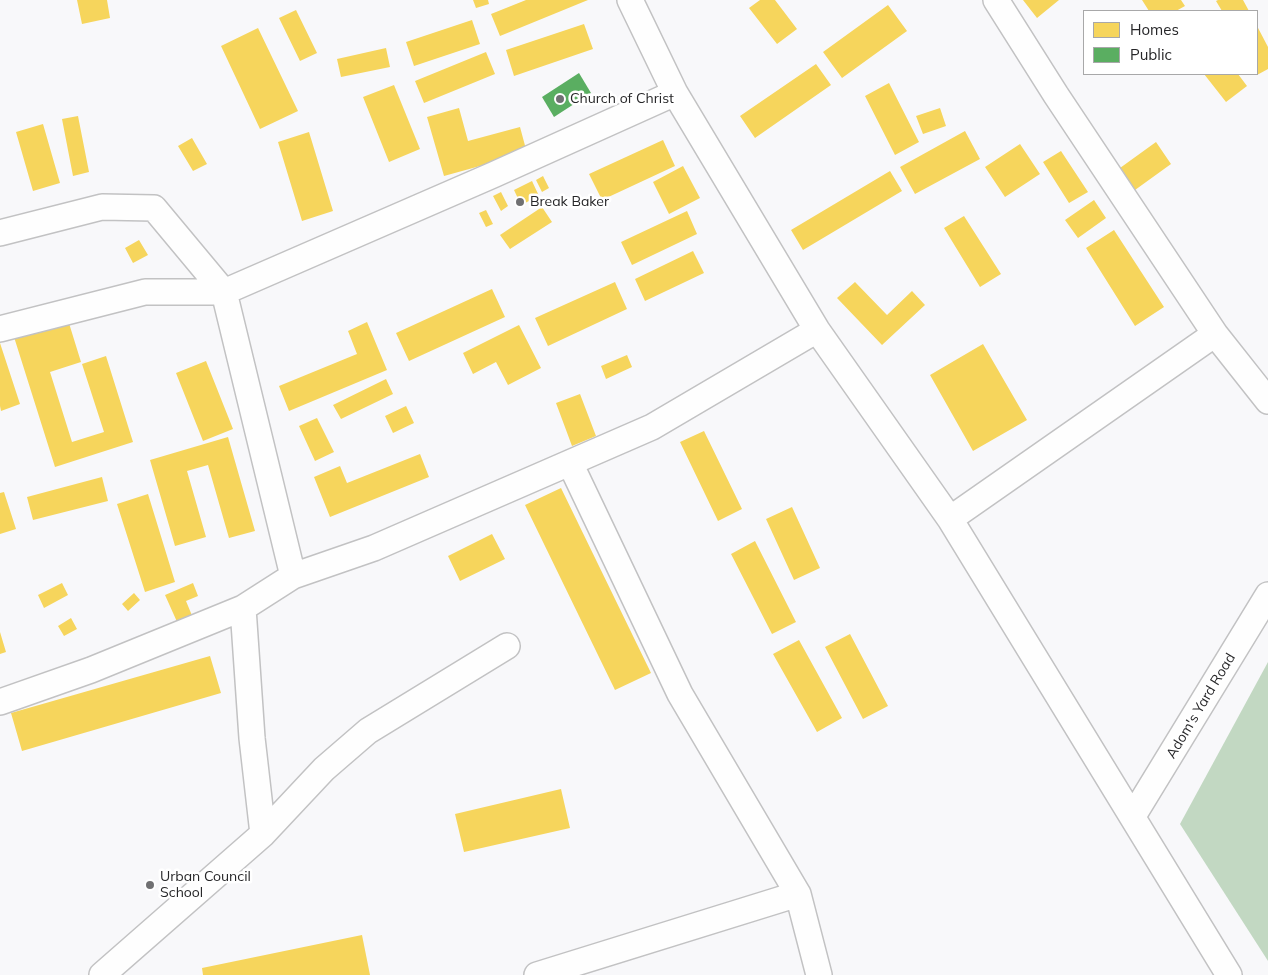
<!DOCTYPE html>
<style>
body{margin:0}
#map{position:relative;width:1268px;height:975px;overflow:hidden;background:#f8f8fa;font-family:Mulish,sans-serif}
canvas{display:block}
.legend{position:absolute;left:1083px;top:10px;width:175px;height:65px;box-sizing:border-box;background:#fff;border:1px solid #a8a8a9;margin:0;padding:6px 9px;list-style:none;font-size:15px;color:#262628}
.legend li{display:flex;align-items:center;gap:10px;height:25px}
.legend b{width:25px;border:1px solid #a8a8a9}
</style>
<div id="map">
<canvas width="1268" height="975"></canvas>
<ul class="legend">
<li><b style="height:14px;background:#f6d55c"></b>Homes</li>
<li><b style="height:14px;background:#5aae61"></b>Public</li>
</ul>
</div>
<script>
const ctx = document.querySelector('canvas').getContext('2d');
ctx.lineJoin = 'round';
function paint(path, color) {
  ctx.fillStyle = color;
  ctx.fill(path, 'evenodd');
}
function toPath(rows) {
  const path = new Path2D();
  for (const r of rows) {
    path.moveTo(r[0], r[1]);
    for (let i = 2; i < r.length; i += 2) path.lineTo(r[i], r[i + 1]);
  }
  return path;
}
function strokePath(path, color, width, dash) {
  ctx.strokeStyle = color;
  ctx.lineWidth = width;
  ctx.lineCap = dash ? 'butt' : 'round';
  ctx.setLineDash(dash || []);
  ctx.stroke(path);
}
function write(font, color, halo, rows, align = 'center') {
  ctx.font = font + ' Mulish,sans-serif';
  ctx.lineWidth = 5;
  ctx.setLineDash([]);
  ctx.textBaseline = 'middle';
  ctx.strokeStyle = halo;
  ctx.fillStyle = color;
  for (const [text, x, y, turn = 0] of rows) {
    ctx.save();
    ctx.translate(x, y);
    ctx.rotate((+turn || 0) * Math.PI / 180);
    ctx.textAlign = isNaN(turn) ? turn : align;
    if (halo) ctx.strokeText(text, 0, 0);
    ctx.fillText(text, 0, 0);
    ctx.restore();
  }
}
paint(toPath([
 [1268,662,1268,961,1180,824]
]), '#c2d8c2');
paint(toPath([
 [77,0,107,0,110,18,82,24],
 [473,0,488,0,489,4,476,8],
 [526,0,588,0,500,36,491,14],
 [760,0,775,0,797,29,777,44,749,8],
 [1023,0,1059,0,1037,18],
 [1142,0,1181,0,1185,6,1176,11,1149,11],
 [1218,0,1243,0,1249,11,1222,11,1216,1],
 [888,5,907,31,842,78,823,52],
 [296,10,317,53,300,61,279,18],
 [472,20,480,44,414,66,406,42],
 [584,24,593,49,514,76,506,50],
 [1257,26,1268,47,1268,69,1257,75],
 [258,28,298,111,260,129,221,46],
 [386,48,390,67,341,77,337,59],
 [486,52,495,74,424,103,415,81],
 [816,64,831,85,755,138,740,116],
 [1204,74,1238,74,1247,86,1226,102],
 [889,83,919,142,895,155,865,96],
 [394,85,420,149,389,162,363,97],
 [459,108,468,141,520,127,527,153,444,176,427,117],
 [940,108,946,126,923,134,916,116],
 [78,116,89,172,73,176,62,119],
 [43,124,60,183,33,191,16,132],
 [965,131,980,159,915,194,900,167],
 [309,132,333,211,302,221,278,142],
 [192,138,207,164,193,171,178,146],
 [663,140,675,166,602,200,589,174],
 [1156,142,1171,164,1135,190,1120,168],
 [1020,144,1040,174,1005,197,985,167],
 [1061,151,1088,192,1069,203,1043,162],
 [683,166,700,198,669,214,653,182],
 [890,171,902,191,803,250,791,230],
 [543,176,549,188,542,192,536,180],
 [532,181,539,196,521,205,514,190],
 [501,192,508,206,501,211,493,196],
 [1094,200,1106,218,1078,238,1065,220],
 [542,207,552,222,510,249,500,235],
 [486,210,493,224,486,227,479,213],
 [687,211,697,234,632,265,621,242],
 [964,216,1001,274,980,287,944,228],
 [1114,230,1164,307,1135,326,1086,248],
 [139,240,148,255,133,263,125,248],
 [693,251,704,273,645,301,635,279],
 [615,282,627,309,548,346,535,318],
 [855,282,887,315,912,291,925,305,882,345,837,298],
 [492,289,505,317,409,361,396,333],
 [68,320,81,362,50,372,72,442,104,432,82,364,106,356,133,442,55,467,14,337],
 [367,322,387,370,289,411,279,386,357,354,348,331],
 [519,325,541,368,508,385,496,362,473,374,463,353],
 [0,343,20,404,1,411,0,406],
 [983,344,1027,420,973,451,930,375],
 [627,355,632,367,606,379,601,366],
 [206,361,233,429,203,441,176,373],
 [386,379,393,394,341,419,333,405],
 [580,394,596,436,572,446,556,403],
 [406,406,414,423,393,433,385,416],
 [317,418,334,452,315,461,299,426],
 [704,431,742,509,718,521,680,442],
 [228,437,255,531,229,538,208,465,187,471,206,537,175,546,150,460],
 [420,454,429,477,330,517,314,477,340,466,347,483],
 [102,477,108,501,33,520,27,497],
 [561,488,651,673,615,690,525,505],
 [4,492,16,529,0,534,0,493],
 [148,494,175,582,145,592,117,504],
 [792,507,820,568,794,580,766,519],
 [492,534,505,559,460,581,448,556],
 [755,541,796,622,772,634,731,554],
 [62,583,68,595,44,608,38,595],
 [193,583,198,596,186,601,193,618,178,624,165,595],
 [134,593,140,600,128,611,122,604],
 [71,618,77,629,64,636,58,626],
 [0,632,6,652,0,654],
 [850,634,888,706,863,719,825,647],
 [799,640,842,718,817,732,773,654],
 [210,656,221,693,22,751,11,713],
 [561,789,570,828,464,852,455,814],
 [362,935,370,975,203,975,202,968]
]), '#f6d55c');
paint(toPath([
 [579,73,591,93,554,117,542,97]
]), '#5aae61');
const street = toPath([
 [996,0,1056,95,1215,334,950,519,1229,975],
 [675,93,817,330,950,519],
 [0,233,102,207,154,208,224,292,293,576],
 [0,329,145,292,224,292,493,175,675,93,630,0],
 [1215,334,1268,401],
 [570,463,680,694,798,894,819,975],
 [243,608,252,738,263,834],
 [0,702,91,670,243,608,293,576,374,548,652,427,817,330],
 [1133,816,1268,595],
 [102,975,263,834,324,769,368,731,507,646],
 [537,975,798,894]
]);
strokePath(street, '#c2c2c3', 28);
strokePath(street, '#fefefe', 25);
for (const [x, y, r, color] of [
 [560,99,5,"#707072"],
 [520,202,5,"#707072"],
 [150,885,5,"#707072"]
]) {
  const dot = new Path2D();
  dot.arc(x, y, r, 0, 2 * Math.PI);
  ctx.fillStyle = color;
  ctx.fill(dot);
  strokePath(dot, '#fff', 2);
}
write('14px', '#262628', '#fff', [
 ["Church of Christ",570,99],
 ["Break Baker",530,202],
 ["Urban Council",160,877],
 ["School",160,893]
], 'left');
write('14px', '#262628', '#fff', [
 ["Adom's Yard Road",1201,706,-59]
]);
</script>
